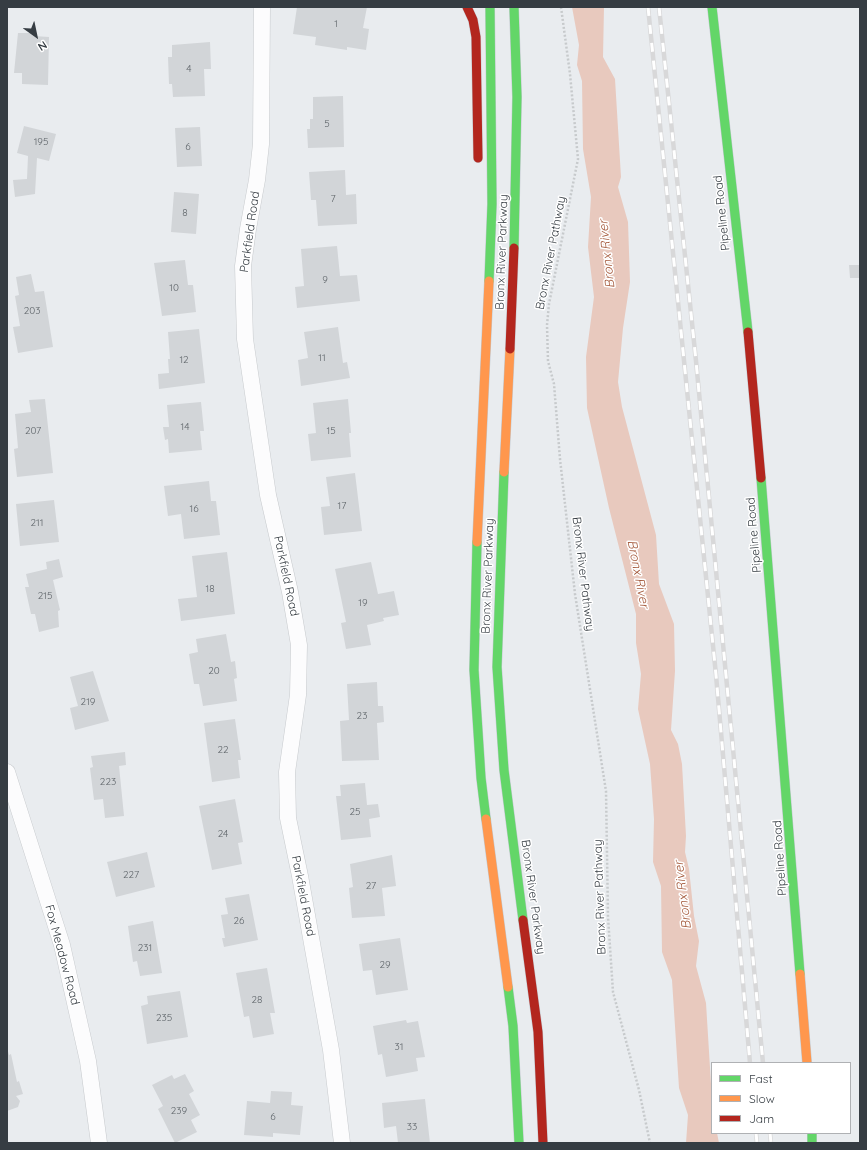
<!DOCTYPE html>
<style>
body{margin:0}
#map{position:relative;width:867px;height:1150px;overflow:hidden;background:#e9ecef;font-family:Quicksand,sans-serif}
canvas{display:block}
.frame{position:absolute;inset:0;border:8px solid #363d43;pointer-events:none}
.legend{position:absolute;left:711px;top:1062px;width:140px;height:72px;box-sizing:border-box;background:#fff;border:1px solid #afb1b4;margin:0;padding:5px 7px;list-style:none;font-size:12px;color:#363d43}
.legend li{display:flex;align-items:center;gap:8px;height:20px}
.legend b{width:20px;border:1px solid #afb1b4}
.north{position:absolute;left:16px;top:16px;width:40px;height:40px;-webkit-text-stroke:3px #fff;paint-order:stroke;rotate:147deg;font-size:11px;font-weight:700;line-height:16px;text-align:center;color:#363d43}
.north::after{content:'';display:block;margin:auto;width:14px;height:18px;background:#363d43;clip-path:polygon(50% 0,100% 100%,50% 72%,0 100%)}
</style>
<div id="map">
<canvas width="867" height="1150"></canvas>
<div class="frame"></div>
<ul class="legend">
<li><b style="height:5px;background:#63d668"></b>Fast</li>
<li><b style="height:5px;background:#ff974d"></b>Slow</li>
<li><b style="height:5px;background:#b3261e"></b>Jam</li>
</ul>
<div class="north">N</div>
</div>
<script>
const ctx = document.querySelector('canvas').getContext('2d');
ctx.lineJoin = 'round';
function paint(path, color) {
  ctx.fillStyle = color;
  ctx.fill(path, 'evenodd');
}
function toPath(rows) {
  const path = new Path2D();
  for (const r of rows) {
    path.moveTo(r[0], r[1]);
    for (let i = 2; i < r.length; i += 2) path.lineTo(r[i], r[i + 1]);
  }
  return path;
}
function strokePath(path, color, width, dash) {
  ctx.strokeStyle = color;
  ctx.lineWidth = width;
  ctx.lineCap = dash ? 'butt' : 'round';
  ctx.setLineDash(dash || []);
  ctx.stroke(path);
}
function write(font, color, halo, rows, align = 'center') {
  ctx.font = font + ' Quicksand,sans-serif';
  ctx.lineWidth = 3;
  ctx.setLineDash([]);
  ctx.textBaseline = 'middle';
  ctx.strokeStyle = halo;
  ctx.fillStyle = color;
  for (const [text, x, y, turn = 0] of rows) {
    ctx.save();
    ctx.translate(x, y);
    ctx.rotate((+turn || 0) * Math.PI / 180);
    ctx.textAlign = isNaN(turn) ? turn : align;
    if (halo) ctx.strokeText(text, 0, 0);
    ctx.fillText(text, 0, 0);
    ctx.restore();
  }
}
paint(toPath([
 [572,7,604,7,603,57,615,79,621,177,618,187,628,222,630,282,623,328,618,382,622,407,656,535,659,584,674,624,675,671,671,730,678,744,682,764,686,836,685,852,689,869,694,916,699,941,696,966,706,1003,712,1100,712,1133,717,1133,719,1143,686,1143,688,1115,679,1088,672,980,662,952,661,886,653,862,654,819,650,764,638,709,641,674,636,643,636,614,609,508,587,408,586,357,594,297,588,247,591,197,583,149,582,81,577,65,579,45]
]), '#e8c9be');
paint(toPath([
 [297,7,367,7,363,28,369,29,366,50,347,47,347,50,315,45,316,37,293,34],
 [18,33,34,33,34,36,49,37,48,85,22,84,22,73,14,73],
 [210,42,211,69,204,69,205,96,173,97,172,84,169,84,168,57,172,57,172,45],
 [343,96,344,147,308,148,307,129,310,129,310,119,313,119,313,97],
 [24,126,56,134,49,161,37,158,35,194,15,197,13,180,27,179,28,156,17,153],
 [200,127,202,166,177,167,175,128],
 [345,170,346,195,356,194,357,224,318,226,316,200,311,200,309,172],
 [174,192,199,194,196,234,171,232],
 [337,246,340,276,357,275,360,301,297,308,295,287,304,286,301,249],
 [185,260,188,285,193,285,196,312,162,316,154,263],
 [849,265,860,265,860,278,850,278],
 [31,274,35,292,44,291,53,347,18,353,13,327,20,326,15,296,19,295,16,277],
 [338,327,343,363,347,362,350,378,301,386,298,360,308,358,304,332],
 [199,329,205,383,159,389,158,374,169,373,168,359,170,359,168,332],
 [45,399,53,473,17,477,14,449,18,448,15,414,31,412,29,400],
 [348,399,351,433,349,433,351,457,311,461,308,434,316,433,313,403],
 [201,402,204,431,200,431,202,450,169,453,168,439,165,440,163,427,169,427,167,405],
 [355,473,362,531,324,535,321,507,330,506,326,477],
 [209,481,211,501,216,501,220,535,184,539,181,514,168,516,164,486],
 [54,500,59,542,20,546,16,504],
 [227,552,235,614,181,621,178,599,197,597,192,556],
 [59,559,63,577,53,580,60,610,58,611,59,627,39,632,35,614,31,614,25,587,29,587,26,574,47,569,46,562],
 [371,562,378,594,394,591,399,615,383,618,384,621,367,625,371,645,346,649,341,623,346,622,335,569],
 [226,634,231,662,235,661,237,678,234,679,237,701,203,706,199,684,194,684,189,654,198,652,196,639],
 [93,671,109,721,75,730,70,708,78,706,70,677],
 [377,682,378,706,383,706,384,722,377,723,379,760,342,761,340,721,349,720,347,684],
 [235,719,241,760,238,760,240,778,212,782,204,723],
 [125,752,126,765,119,766,124,816,105,818,103,799,94,800,90,768,93,767,91,756],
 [365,783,367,805,378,804,380,817,369,819,371,837,341,840,336,796,341,796,340,785],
 [235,799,243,842,238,843,242,864,212,870,199,806],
 [147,852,155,887,116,897,107,862],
 [392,855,396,886,382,888,385,916,352,918,349,888,353,887,350,864],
 [249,894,258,940,224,947,222,938,225,938,221,915,228,914,225,898],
 [153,921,162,973,140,976,137,961,133,962,128,926],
 [400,938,408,990,376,995,372,970,363,971,359,944],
 [267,968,275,1013,270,1013,274,1034,253,1038,249,1016,244,1017,236,973],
 [180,991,188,1037,147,1044,141,1006,148,1004,147,996],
 [406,1020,407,1023,418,1021,425,1057,416,1058,418,1071,386,1077,382,1054,378,1055,373,1026],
 [7,1048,9,1055,11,1054,17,1082,19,1081,23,1094,16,1096,20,1101,18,1107,7,1111],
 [185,1074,194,1091,189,1094,200,1115,191,1120,197,1132,175,1143,158,1109,163,1106,152,1085,172,1075,174,1079],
 [271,1091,292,1092,291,1105,303,1106,300,1135,273,1133,273,1137,244,1135,247,1101,270,1103],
 [425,1099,430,1143,398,1143,396,1126,384,1128,382,1103]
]), '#d2d5d8');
const street = toPath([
 [262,7,261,144,257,180,248,229,243,266,245,339,268,495,290,592,299,645,298,695,287,772,288,818,300,876,331,1050,342,1143],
 [7,772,62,945,88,1061,99,1143]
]);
const fast = toPath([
 [514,7,517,97,514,248],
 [712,7,748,332],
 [489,281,492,204,490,7],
 [504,472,497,667,504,770,523,920],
 [761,478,800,974],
 [477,542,474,670,481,778,486,819],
 [508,987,513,1026,519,1143],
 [812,1133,812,1143]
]);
const slow = toPath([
 [504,472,510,349],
 [477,542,489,281],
 [486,819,508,987],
 [800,974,807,1063]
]);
const jam = toPath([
 [467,7,473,20,476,37,478,158],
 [748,332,761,478],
 [510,349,514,248],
 [523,920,538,1032,543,1143]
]);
strokePath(street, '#c7cacd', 17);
strokePath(fast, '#c3c9d0', 10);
strokePath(slow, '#c3c9d0', 10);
strokePath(jam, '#c3c9d0', 10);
strokePath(toPath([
 [561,7,570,74,578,159,549,304,547,325,548,361,554,384,560,459,575,594,606,791,608,917,613,992,639,1090,650,1143]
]), '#c7cacc', 2.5, [2, 2]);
strokePath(street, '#fcfcfd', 16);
strokePath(fast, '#63d668', 9);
strokePath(slow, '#ff974d', 9);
strokePath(jam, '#b3261e', 9);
const rail = toPath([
 [648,7,716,675,750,1063],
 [659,7,696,361,763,1063],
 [756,1133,757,1143],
 [770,1133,771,1143]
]);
strokePath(rail, '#d8d8d9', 4.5);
strokePath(rail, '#fff', 3, [9]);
write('10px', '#5e6469', null, [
 ["1",336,24],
 ["4",189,69],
 ["5",327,124],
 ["195",41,142],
 ["6",188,147],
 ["7",333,199],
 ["8",185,213],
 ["9",325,280],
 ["10",174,288],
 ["203",32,311],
 ["11",322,358],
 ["12",184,360],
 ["14",185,427],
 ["207",33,431],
 ["15",331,431],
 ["17",342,506],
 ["16",194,509],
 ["211",37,523],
 ["18",210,589],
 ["215",45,596],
 ["19",363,603],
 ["20",214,671],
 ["219",88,702],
 ["23",362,716],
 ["22",223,750],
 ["223",108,782],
 ["25",355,812],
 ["24",223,834],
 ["227",131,875],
 ["27",371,886],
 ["26",239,921],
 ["231",145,948],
 ["29",385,965],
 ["28",257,1000],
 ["235",164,1018],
 ["31",399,1047],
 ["239",179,1111],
 ["6",273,1117],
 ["33",412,1127]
]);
write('12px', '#363d43', '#fff', [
 ["Pipeline Road",722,213,-96],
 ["Parkfield Road",250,232,-82],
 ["Bronx River Parkway",502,252,-88],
 ["Bronx River Pathway",551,253,-79],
 ["Pipeline Road",754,535,-95],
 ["Bronx River Pathway",583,574,83],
 ["Parkfield Road",286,576,78],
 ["Bronx River Parkway",488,576,-88],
 ["Pipeline Road",780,858,-94],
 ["Parkfield Road",303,896,79],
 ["Bronx River Parkway",533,897,82],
 ["Bronx River Pathway",600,897,-92],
 ["Fox Meadow Road",62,955,75]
]);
write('italic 13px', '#a4593b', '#fff', [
 ["Bronx River",607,254,-96],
 ["Bronx River",638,574,79],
 ["Bronx River",683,895,-97]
]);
</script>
